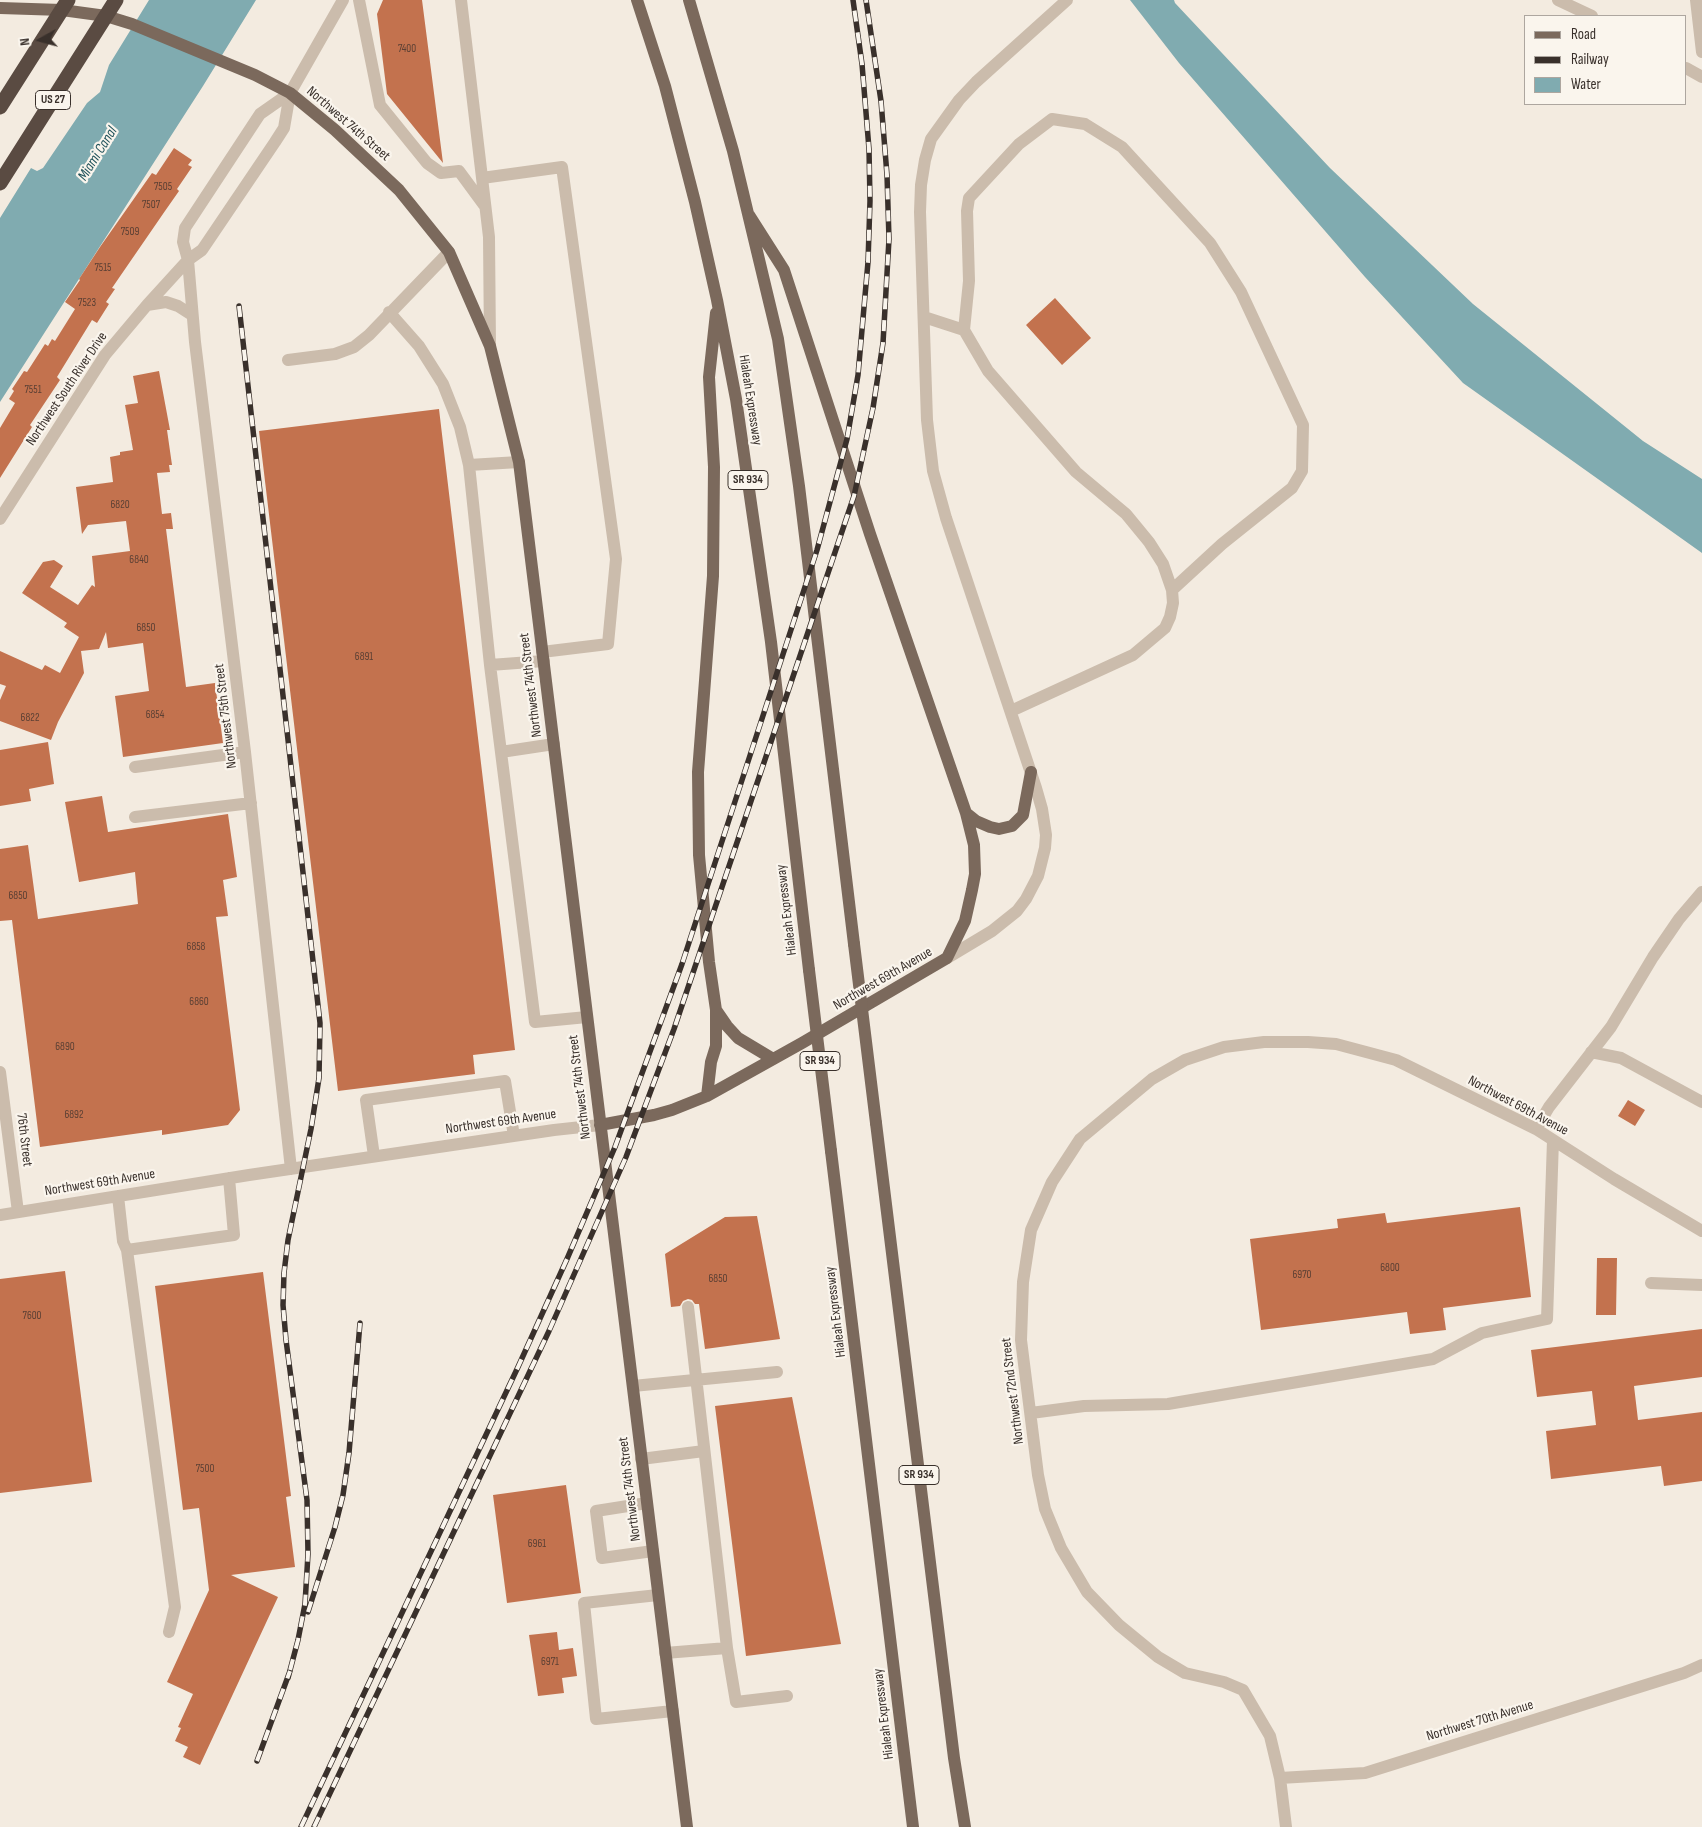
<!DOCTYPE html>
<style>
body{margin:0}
#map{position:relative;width:1702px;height:1827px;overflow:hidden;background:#f3ebe0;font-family:"Sofia Sans Condensed",sans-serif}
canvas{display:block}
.legend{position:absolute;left:1524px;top:15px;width:162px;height:90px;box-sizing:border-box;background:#faf5ed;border:1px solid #ada69f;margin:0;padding:6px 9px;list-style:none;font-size:15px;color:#39302b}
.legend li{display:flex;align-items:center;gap:10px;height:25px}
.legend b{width:25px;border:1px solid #ada69f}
.north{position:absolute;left:15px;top:15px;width:50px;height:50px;-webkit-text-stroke:4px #faf5ed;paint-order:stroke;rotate:263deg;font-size:14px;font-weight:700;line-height:20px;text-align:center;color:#39302b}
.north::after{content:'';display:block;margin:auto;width:18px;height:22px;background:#39302b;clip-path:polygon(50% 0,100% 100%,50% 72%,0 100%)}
</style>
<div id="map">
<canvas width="1702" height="1827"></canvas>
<ul class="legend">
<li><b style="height:6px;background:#7b695c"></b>Road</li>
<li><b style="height:6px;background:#39302b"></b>Railway</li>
<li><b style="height:14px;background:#80abb0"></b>Water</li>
</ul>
<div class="north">N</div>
</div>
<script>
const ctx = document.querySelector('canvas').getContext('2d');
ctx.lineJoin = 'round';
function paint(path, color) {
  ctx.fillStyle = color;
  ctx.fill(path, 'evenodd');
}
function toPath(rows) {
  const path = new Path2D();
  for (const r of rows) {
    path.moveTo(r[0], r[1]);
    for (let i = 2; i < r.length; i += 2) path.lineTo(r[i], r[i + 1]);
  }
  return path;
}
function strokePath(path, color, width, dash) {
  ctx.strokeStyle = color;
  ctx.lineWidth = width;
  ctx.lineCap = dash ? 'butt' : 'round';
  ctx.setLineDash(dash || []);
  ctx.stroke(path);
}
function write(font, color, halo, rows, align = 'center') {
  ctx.font = font + ' "Sofia Sans Condensed",sans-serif';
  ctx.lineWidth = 4.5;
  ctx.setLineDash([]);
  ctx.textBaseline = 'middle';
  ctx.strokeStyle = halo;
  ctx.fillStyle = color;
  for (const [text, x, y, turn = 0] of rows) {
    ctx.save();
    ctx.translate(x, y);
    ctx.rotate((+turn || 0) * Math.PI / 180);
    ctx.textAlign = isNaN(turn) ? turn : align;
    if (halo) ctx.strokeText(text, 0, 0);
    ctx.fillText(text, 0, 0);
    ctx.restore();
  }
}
paint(toPath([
 [149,0,256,0,203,86,0,402,0,218,31,168,37,171,43,168,87,103,100,92,109,65],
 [1130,0,1174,0,1175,3,1330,168,1473,304,1643,441,1702,479,1702,553,1463,383,1365,277,1179,63]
]), '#80abb0');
paint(toPath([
 [383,0,422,0,443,163,387,94,377,14],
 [174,148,192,160,188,165,192,167,177,189,179,191,165,211,112,288,115,289,106,302,109,304,97,323,92,320,57,377,60,380,30,425,32,427,0,478,0,428,15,403,9,399,14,391,12,389,24,371,27,372,45,344,48,346,52,339,55,341,75,309,65,302,80,280,79,279,100,247,152,173,156,175],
 [1055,298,1091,338,1062,365,1026,325],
 [159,371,170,430,167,430,172,465,169,465,170,472,157,473,162,514,171,513,173,529,166,529,186,687,215,683,223,743,123,757,115,696,149,691,143,643,108,648,106,632,99,649,81,651,84,673,58,722,51,740,0,721,0,700,6,686,0,684,0,651,42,670,45,665,60,673,79,637,64,627,67,623,22,593,43,562,54,560,63,566,50,587,78,605,92,585,95,587,92,556,130,551,126,521,88,525,82,534,76,487,113,482,110,457,120,455,120,452,133,450,125,405,138,403,133,376],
 [439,409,515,1050,473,1055,475,1074,338,1091,259,431],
 [48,742,54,784,29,789,31,801,0,806,0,750],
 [102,796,108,832,228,814,237,877,223,880,228,916,216,917,240,1110,228,1125,162,1135,162,1130,40,1147,12,920,0,921,0,849,28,845,38,919,138,904,135,872,79,882,65,802],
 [1628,1100,1645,1110,1635,1126,1618,1116],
 [1520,1207,1531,1297,1443,1308,1446,1330,1410,1334,1407,1312,1261,1330,1250,1239,1338,1228,1337,1219,1385,1213,1387,1223],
 [757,1216,780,1339,705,1349,699,1304,695,1304,692,1300,688,1299,683,1301,680,1306,671,1307,665,1254,725,1217],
 [1597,1258,1617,1258,1616,1315,1596,1315],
 [65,1271,92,1482,0,1493,0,1279],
 [263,1272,291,1496,286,1497,295,1567,231,1575,278,1597,200,1765,183,1757,188,1747,175,1741,181,1728,178,1727,193,1694,167,1682,209,1590,199,1508,183,1510,155,1286],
 [1702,1329,1702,1377,1634,1386,1638,1420,1702,1412,1702,1481,1664,1486,1661,1466,1551,1479,1546,1431,1596,1425,1592,1391,1537,1397,1531,1350],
 [792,1397,841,1644,746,1656,715,1406],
 [566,1485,581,1593,507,1603,493,1495],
 [557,1632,559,1650,573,1648,577,1676,562,1678,564,1693,538,1696,529,1635]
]), '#c3724e');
strokePath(toPath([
 [359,0,380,105,427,163,441,173,459,171,484,205],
 [461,0,489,237,490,346],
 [1558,0,1592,16],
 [1696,0,1702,52],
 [1686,68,1702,77],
 [290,93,260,114,185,228,183,242,188,260,195,342,245,752,291,1169],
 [482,178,562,167,616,559,608,644,542,652],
 [147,305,166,302,178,306,192,315],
 [389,312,419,346,443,384,460,427,469,465,490,665,535,1022,587,1017],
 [924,317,964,330,988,371,1076,472,1126,514,1149,542,1163,564,1172,590,1173,603,1170,617,1165,628,1133,655,1011,711],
 [964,330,969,281,967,211,969,198,1019,144,1052,119,1085,124,1122,147,1210,243,1241,292,1303,425,1302,471,1292,488,1222,544,1172,590],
 [288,360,335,354,354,347,369,335,449,252],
 [469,465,519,462],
 [0,519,105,355,147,305,188,260,202,250,275,142,284,128,290,93,343,0],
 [490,665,544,661],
 [501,752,554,744],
 [135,767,245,752],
 [135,817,251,803],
 [947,958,992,931,1017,911,1026,899,1038,876,1045,848,1046,835,1042,809,1036,788,946,518,933,471,927,420,920,212,921,185,925,160,931,139,959,100,976,82,1067,0],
 [1591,1052,1621,1058,1702,1102],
 [0,1072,18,1212],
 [1536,1129,1549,1107,1611,1027,1653,957,1679,919,1702,892],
 [374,1156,366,1100,505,1081,514,1136],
 [118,1196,123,1241,127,1250],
 [0,1215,249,1175,554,1130,600,1125],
 [1651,1283,1702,1285],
 [688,1307,727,1648],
 [633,1386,777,1372],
 [1031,1413,1084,1406,1168,1404,1433,1359,1482,1333,1547,1319,1553,1140],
 [641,1459,704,1451],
 [647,1503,596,1511,602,1558,653,1551],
 [658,1595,584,1603,596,1719,673,1711],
 [169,1632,175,1607,127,1250,234,1235,229,1178],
 [665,1653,727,1648,736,1702,787,1696],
 [1280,1778,1365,1773,1684,1673,1702,1665],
 [1286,1827,1280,1778,1270,1736,1243,1690,1224,1682,1185,1673,1158,1657,1119,1625,1087,1592,1061,1548,1045,1509,1038,1475,1021,1340,1023,1282,1031,1230,1052,1182,1080,1139,1152,1079,1185,1060,1224,1047,1264,1042,1308,1042,1336,1044,1396,1060,1536,1129,1614,1179,1702,1231]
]), '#cbbcac', 12);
strokePath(toPath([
 [637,0,665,86,695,202,717,300,736,399,771,642,809,970],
 [689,0,733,151,778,339,799,486,854,944],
 [0,8,62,10,106,16,132,24,255,75,290,93,335,130,399,190,449,252,490,346,519,462,687,1827],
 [966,813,976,821,990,827,999,829,1012,826,1023,815,1031,772],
 [716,1010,727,1026,738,1038,773,1059],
 [707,1096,711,1062,716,1046,716,1010,709,962,699,855,698,772,713,576,714,467,709,377,716,313],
 [876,1123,954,1758,965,1827],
 [600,1125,654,1115,672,1110,707,1096,802,1043,947,958,965,921,972,890,975,874,974,845,966,813,870,534,784,270,749,215],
 [831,1151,913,1827]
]), '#7b695c', 12);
strokePath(toPath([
 [0,107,68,0],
 [0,183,116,0]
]), '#5a4b42', 15);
const rail = toPath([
 [239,306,320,1023,319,1078,311,1129,288,1240,284,1273,283,1305,286,1340,307,1500,308,1554,305,1604,298,1640,288,1678],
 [308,1612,335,1527,343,1495,349,1453,360,1323],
 [257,1761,290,1671],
 [301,1827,518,1367,567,1259,615,1147,682,964,817,550,847,439,858,375,868,262,870,201,869,149,862,64,853,0],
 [314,1827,549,1331,626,1157,674,1029,854,496,873,408,883,343,889,239,887,175,881,101,866,0]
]);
strokePath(rail, '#39302b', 5.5);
strokePath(rail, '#faf5ed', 4, [11]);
strokePath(toPath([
 [854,944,876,1123],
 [809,970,831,1151]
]), '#7b695c', 12);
write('11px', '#5c4034', null, [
 ["7400",407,49],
 ["7505",163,187],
 ["7507",151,205],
 ["7509",130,232],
 ["7515",103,268],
 ["7523",87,303],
 ["7551",33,390],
 ["6820",120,505],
 ["6840",139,560],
 ["6850",146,628],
 ["6891",364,657],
 ["6854",155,715],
 ["6822",30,718],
 ["6850",18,896],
 ["6858",196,947],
 ["6860",199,1002],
 ["6890",65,1047],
 ["6892",74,1115],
 ["6800",1390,1268],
 ["6970",1302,1275],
 ["6850",718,1279],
 ["7600",32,1316],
 ["7500",205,1469],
 ["6961",537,1544],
 ["6971",550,1662]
]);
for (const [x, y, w] of [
 [53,100,35],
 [748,480,40],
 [820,1061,40],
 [919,1475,40]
]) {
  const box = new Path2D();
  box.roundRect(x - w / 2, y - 9.5, w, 19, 4);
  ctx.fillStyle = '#faf5ed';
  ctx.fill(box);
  strokePath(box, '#39302b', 1);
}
write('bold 12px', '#39302b', null, [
 ["US 27",53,100],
 ["SR 934",748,480],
 ["SR 934",820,1061],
 ["SR 934",919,1475]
]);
write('14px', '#39302b', '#faf5ed', [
 ["Northwest 74th Street",348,124,41],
 ["Northwest South River Drive",67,389,-56],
 ["Hialeah Expressway",750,400,81],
 ["Northwest 74th Street",531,685,-97],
 ["Northwest 75th Street",226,716,-97],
 ["Hialeah Expressway",787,910,-97],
 ["Northwest 69th Avenue",883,979,-30],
 ["Northwest 74th Street",580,1087,-97],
 ["Northwest 69th Avenue",1518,1106,28],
 ["Northwest 69th Avenue",501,1122,-8],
 ["76th Street",24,1140,83],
 ["Northwest 69th Avenue",100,1183,-9],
 ["Hialeah Expressway",836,1312,-97],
 ["Northwest 72nd Street",1013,1391,-97],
 ["Northwest 74th Street",630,1489,-97],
 ["Hialeah Expressway",884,1714,-97],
 ["Northwest 70th Avenue",1480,1721,-17]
]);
write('italic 15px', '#21535b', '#faf5ed', [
 ["Miami Canal",98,154,-58]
]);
</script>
